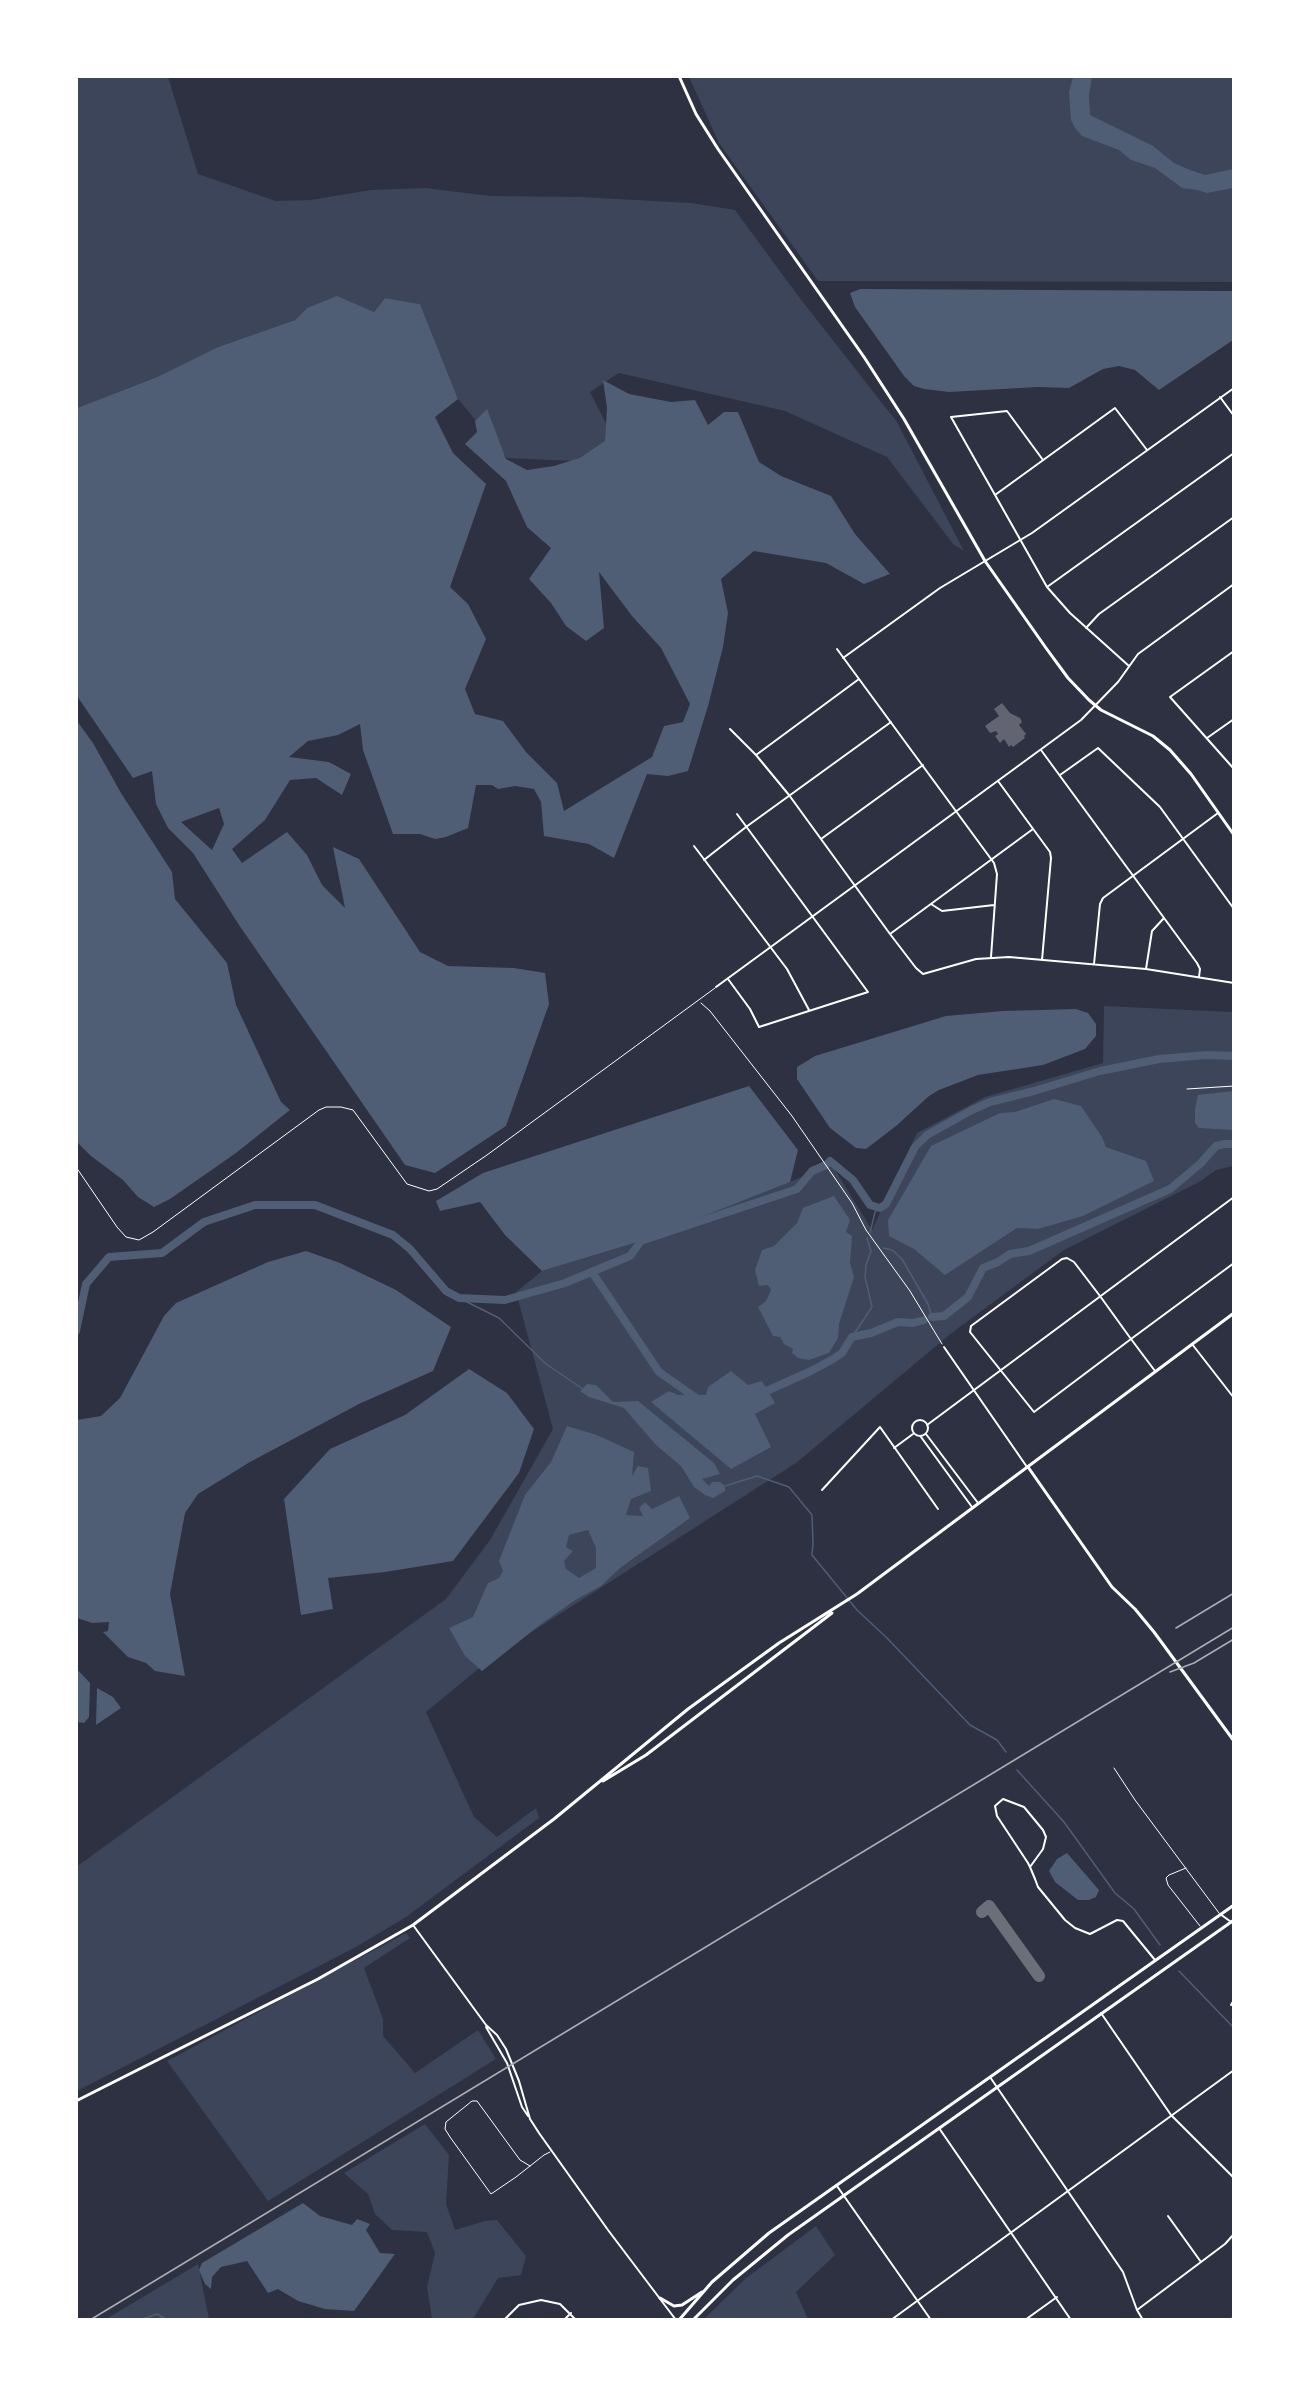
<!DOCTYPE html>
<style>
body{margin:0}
#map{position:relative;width:1310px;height:2396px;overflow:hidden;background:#2d3142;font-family:Arial,sans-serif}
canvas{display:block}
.frame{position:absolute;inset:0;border:78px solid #fff;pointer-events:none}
</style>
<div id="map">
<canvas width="1310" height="2396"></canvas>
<div class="frame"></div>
</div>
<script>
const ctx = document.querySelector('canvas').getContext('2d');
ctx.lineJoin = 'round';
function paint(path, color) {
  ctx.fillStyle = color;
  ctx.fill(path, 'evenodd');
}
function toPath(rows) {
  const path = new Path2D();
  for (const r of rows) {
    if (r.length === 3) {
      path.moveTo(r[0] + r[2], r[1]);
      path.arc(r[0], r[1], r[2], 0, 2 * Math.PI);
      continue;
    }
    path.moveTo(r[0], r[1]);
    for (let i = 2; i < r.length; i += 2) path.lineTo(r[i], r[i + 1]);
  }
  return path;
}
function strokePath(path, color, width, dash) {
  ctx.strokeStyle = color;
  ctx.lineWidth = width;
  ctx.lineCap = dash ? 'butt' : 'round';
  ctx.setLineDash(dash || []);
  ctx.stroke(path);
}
paint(toPath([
 [77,77,168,77,198,174,276,201,311,200,371,190,425,188,490,196,581,197,691,203,735,210,799,297,897,422,964,551,953,544,887,457,785,411,619,373,590,392,613,437,573,461,507,458,458,399,420,304,385,298,374,312,307,308,295,320,218,347,157,377,77,408],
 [689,77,1233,77,1233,282,818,281,719,143],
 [1104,1006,1233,1012,1233,1166,1216,1170,1201,1181,1064,1250,953,1332,796,1463,494,1656,426,1712,474,1817,497,1837,536,1808,539,1818,406,1917,356,1947,77,2091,76,1867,446,1599,490,1540,553,1429,516,1292,542,1271,641,1241,832,1165,872,1230,917,1133,985,1097,1103,1063],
 [406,1933,410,1938,364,1968,383,2019,383,2036,415,2073,478,2030,496,2059,268,2201,167,2061],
 [425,2124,449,2155,446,2204,455,2230,485,2221,497,2220,526,2256,521,2275,498,2278,473,2319,432,2319,427,2287,435,2253,427,2232,392,2230,375,2214,368,2194,344,2173],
 [816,2226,835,2255,796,2292,808,2319,704,2319,745,2279],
 [198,2264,209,2319,106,2319]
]), '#3c4559');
paint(toPath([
 [1073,77,1092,77,1089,95,1090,115,1153,146,1174,163,1190,170,1205,175,1233,169,1233,188,1207,193,1197,190,1182,188,1155,168,1131,160,1119,150,1082,136,1075,128,1071,120,1069,92],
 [860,289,1233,291,1233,340,1159,390,1135,370,1119,366,1103,369,1069,388,1038,387,949,392,924,389,914,386,904,376,855,307,850,293],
 [337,296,374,312,385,298,420,304,458,399,435,417,453,453,486,484,450,587,468,604,486,639,465,689,475,714,503,721,526,752,557,783,564,811,652,757,664,726,683,722,690,704,661,648,632,616,599,572,604,628,586,641,566,626,551,603,529,579,551,548,527,527,506,481,465,444,477,432,475,421,487,409,506,459,527,470,554,466,579,458,605,441,607,408,603,380,629,394,671,402,695,400,708,425,724,412,738,412,759,462,781,476,831,496,855,534,890,574,864,584,826,563,754,551,721,579,728,613,723,647,708,706,688,771,668,776,647,774,614,858,589,844,544,836,541,802,534,789,515,786,498,789,492,785,476,785,468,828,446,837,435,839,420,834,393,834,363,750,360,724,338,735,308,741,289,757,329,762,351,774,342,795,316,778,290,780,265,820,232,849,242,863,287,832,307,855,322,885,345,908,333,847,359,859,420,952,448,966,514,968,545,973,549,1004,506,1126,435,1173,405,1165,239,925,193,853,168,828,156,804,152,771,133,778,77,696,77,408,157,377,218,347,295,320,307,308],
 [219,808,224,824,212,850,181,822],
 [77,721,93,743,121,793,172,872,175,899,227,963,236,1005,281,1102,290,1110,236,1153,170,1199,154,1207,138,1197,123,1180,91,1156,77,1142],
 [1076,1009,1088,1013,1096,1024,1096,1036,1085,1049,1043,1065,978,1075,939,1090,929,1096,896,1126,866,1149,856,1148,830,1128,797,1079,797,1067,815,1056,946,1016,1003,1011],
 [749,1086,798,1150,790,1182,641,1241,542,1271,505,1235,480,1202,440,1211,436,1201,483,1173],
 [1233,1091,1233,1130,1199,1128,1195,1123,1195,1109,1198,1095],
 [1054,1099,1081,1106,1102,1137,1106,1147,1146,1161,1154,1181,1083,1216,1038,1229,1017,1228,945,1275,914,1249,889,1236,888,1220,931,1146,1000,1113,1015,1112],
 [834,1196,850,1220,846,1232,852,1236,850,1263,854,1277,839,1324,838,1338,829,1353,809,1360,798,1358,792,1353,793,1349,784,1344,780,1337,773,1336,758,1307,766,1301,771,1290,768,1285,759,1286,755,1270,762,1250,774,1246,797,1223,803,1208],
 [306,1251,340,1263,396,1290,451,1327,433,1371,359,1404,250,1462,198,1494,185,1513,170,1594,185,1676,155,1671,146,1663,128,1657,103,1632,108,1631,109,1622,92,1623,77,1618,77,1420,101,1416,120,1398,164,1316,176,1303,268,1262],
 [469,1369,507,1393,534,1429,519,1473,453,1561,385,1572,328,1578,333,1609,301,1615,284,1499,330,1449,405,1415],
 [731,1371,748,1385,762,1381,775,1403,755,1414,771,1447,731,1469,651,1402,669,1391,678,1395,706,1395,708,1387],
 [587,1384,596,1385,613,1402,638,1401,714,1463,720,1474,702,1479,709,1486,712,1482,720,1482,725,1486,725,1491,713,1498,705,1495,694,1487,681,1466,656,1445,624,1408,589,1397,580,1391],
 [567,1426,597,1435,634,1452,632,1476,638,1466,648,1468,651,1491,631,1499,626,1515,643,1516,639,1508,645,1502,652,1509,679,1496,690,1518,620,1568,601,1586,577,1599,541,1624,482,1671,465,1656,449,1628,473,1617,488,1583,499,1578,503,1571,499,1561,525,1495,551,1462],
 [588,1530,596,1548,596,1568,579,1578,566,1569,564,1561,573,1551,566,1547,569,1535],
 [76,1668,90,1683,89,1717,84,1723,77,1722],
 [97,1688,113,1697,121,1708,96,1725],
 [1067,1853,1099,1890,1096,1897,1089,1900,1078,1900,1055,1882,1049,1871,1057,1859],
 [303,2203,320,2216,352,2225,357,2219,370,2224,366,2230,380,2253,395,2254,354,2311,325,2309,298,2301,278,2289,268,2293,247,2261,221,2267,212,2277,211,2289,205,2284,199,2270,202,2263]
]), '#4f5d75');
strokePath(toPath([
 [870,1233,875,1212,880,1208],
 [883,1248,892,1250,902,1259,928,1304,932,1317],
 [459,1298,499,1318,546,1364,583,1389],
 [852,1337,872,1307,865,1277,866,1265,871,1251,867,1238],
 [725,1486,757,1476,789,1487,812,1515,813,1544,812,1555,857,1610,887,1638,970,1725,997,1740,1006,1752],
 [1017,1770,1064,1822,1115,1893,1134,1909,1160,1945],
 [1179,1971,1234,2028],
 [140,2320,157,2314,167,2320]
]), '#4f5d75', 1.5);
strokePath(toPath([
 [592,1272,659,1372,699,1400],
 [932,1317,944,1316,968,1297,983,1268,998,1262,1010,1254,1029,1251,1170,1189,1200,1164,1216,1146,1224,1144,1234,1144],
 [76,1331,86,1284,109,1257,162,1253,204,1222,255,1205,315,1205,393,1235,410,1249,446,1291,459,1298,505,1300,565,1283,630,1256,641,1241,797,1189,812,1171,826,1165,830,1161,853,1180,870,1205,880,1208,886,1204,915,1147,927,1135,972,1110,990,1102,1034,1091,1100,1071,1159,1059,1206,1055,1234,1056],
 [760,1394,811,1371,833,1359,842,1353,852,1337,871,1333,898,1322,913,1323,924,1320]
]), '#4f5d75', 8);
strokePath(toPath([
 [982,1912,989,1906,1039,1976]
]), '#6c6f7a', 12);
paint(toPath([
 [1002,703,1010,713,1020,718,1022,722,1019,725,1026,734,1024,736,1025,738,1013,747,1011,745,1009,747,1004,739,1000,743,995,736,998,734,996,731,990,733,985,726,999,716,994,709]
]), '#626471');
strokePath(toPath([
 [701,1003,710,1011,792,1116,852,1203,866,1230,910,1291,942,1344],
 [1187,1089,1234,1086]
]), '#fff', 1);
strokePath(toPath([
 [76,1167,117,1227,126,1237,139,1240,153,1232,319,1110,326,1107,341,1107,353,1110,407,1184,429,1191,437,1189,487,1155,715,988],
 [1114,1768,1135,1800,1219,1913],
 [1186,1868,1169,1875,1166,1878,1168,1885,1200,1926],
 [530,2166,520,2160,477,2101,472,2101,446,2122,445,2129,450,2137,491,2194,516,2177,544,2155,550,2152]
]), '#fff', 1);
strokePath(toPath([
 [1220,397,1234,416],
 [1043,460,1007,411,951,417,1047,587,1070,613,1129,666],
 [995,495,1115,408,1147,450],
 [1047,587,1234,453],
 [1086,628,1099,614,1234,517],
 [837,649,994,863,997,874,991,957],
 [1234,651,1170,697,1234,769],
 [843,658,940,588,1032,533,1234,388],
 [730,729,756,755,789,795,890,934,916,968,923,974,976,959,1009,957,1146,969,1234,983],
 [1207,738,1234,719],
 [1041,750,1197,963,1200,969,1199,977],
 [756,755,859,679],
 [1060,775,1098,748,1160,807,1234,909],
 [998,781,1050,852,1051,858,1042,960],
 [821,839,923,765],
 [694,846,787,969,809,1010],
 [704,860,746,827,891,722],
 [931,904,942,911,994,905],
 [890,934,1033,829],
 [1094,964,1100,904,1103,898,1218,813],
 [1146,969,1152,931,1164,918],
 [728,979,750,1009,759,1027,868,992,737,814],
 [716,987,1081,720,1118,682,1138,654,1234,584],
 [1192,1344,1234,1398],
 [944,1347,1027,1467],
 [1155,1371,1131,1339,1100,1296,1074,1262,1067,1258,1062,1259,971,1326,970,1332,1034,1412,1131,1339,1234,1263],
 [920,1428,8],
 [927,1425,1234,1197],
 [926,1434,978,1503],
 [921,1437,972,1507],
 [894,1448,913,1434],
 [822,1490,880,1427,938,1509],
 [1030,1867,1043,1849,1046,1837,1043,1830,1024,1807,1003,1799,995,1806,997,1816,1028,1863,1030,1867,1035,1879,1038,1887,1065,1920,1075,1928,1090,1934,1117,1920,1123,1921,1155,1960],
 [1220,1914,1234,1924],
 [1231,2005,1234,2000],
 [1101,2013,1171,2115,1234,2178],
 [990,2077,1123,2272,1137,2310,1143,2320],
 [939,2128,1071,2320],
 [1168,2216,1201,2262],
 [1137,2310,1225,2244,1234,2234],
 [504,2320,519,2305,541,2300,560,2304,576,2320],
 [564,2320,571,2313],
 [891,2320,1234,2070],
 [1025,2320,1057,2297],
 [1231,2320,1234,2316]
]), '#fff', 2);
strokePath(toPath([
 [413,1925,486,2025,497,2035,506,2049,519,2081,530,2119,539,2133,608,2230,676,2320],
 [486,2027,507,2063,522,2107,528,2116],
 [837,2186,931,2320]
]), '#fff', 2);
strokePath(toPath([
 [679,76,696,114,718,149,864,357,904,419,985,561,1046,648,1068,678,1089,700,1101,710,1153,736,1170,750,1191,774,1234,835],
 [1028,1467,1112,1587,1135,1609,1154,1632,1234,1741],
 [603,1781,646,1755,832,1613],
 [76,2101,318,1979,413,1925,554,1819,688,1709,779,1643,857,1594,1234,1313]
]), '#fff', 3);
strokePath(toPath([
 [660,2298,674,2306,682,2305,702,2292],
 [679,2320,712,2282,769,2233,1234,1905],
 [693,2320,733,2280,788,2235,1234,1920]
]), '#fff', 3);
strokePath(toPath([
 [1176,1628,1234,1593],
 [1170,1672,1194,1663,1234,1639],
 [90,2320,1234,1627]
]), '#abadb3', 1.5);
</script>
